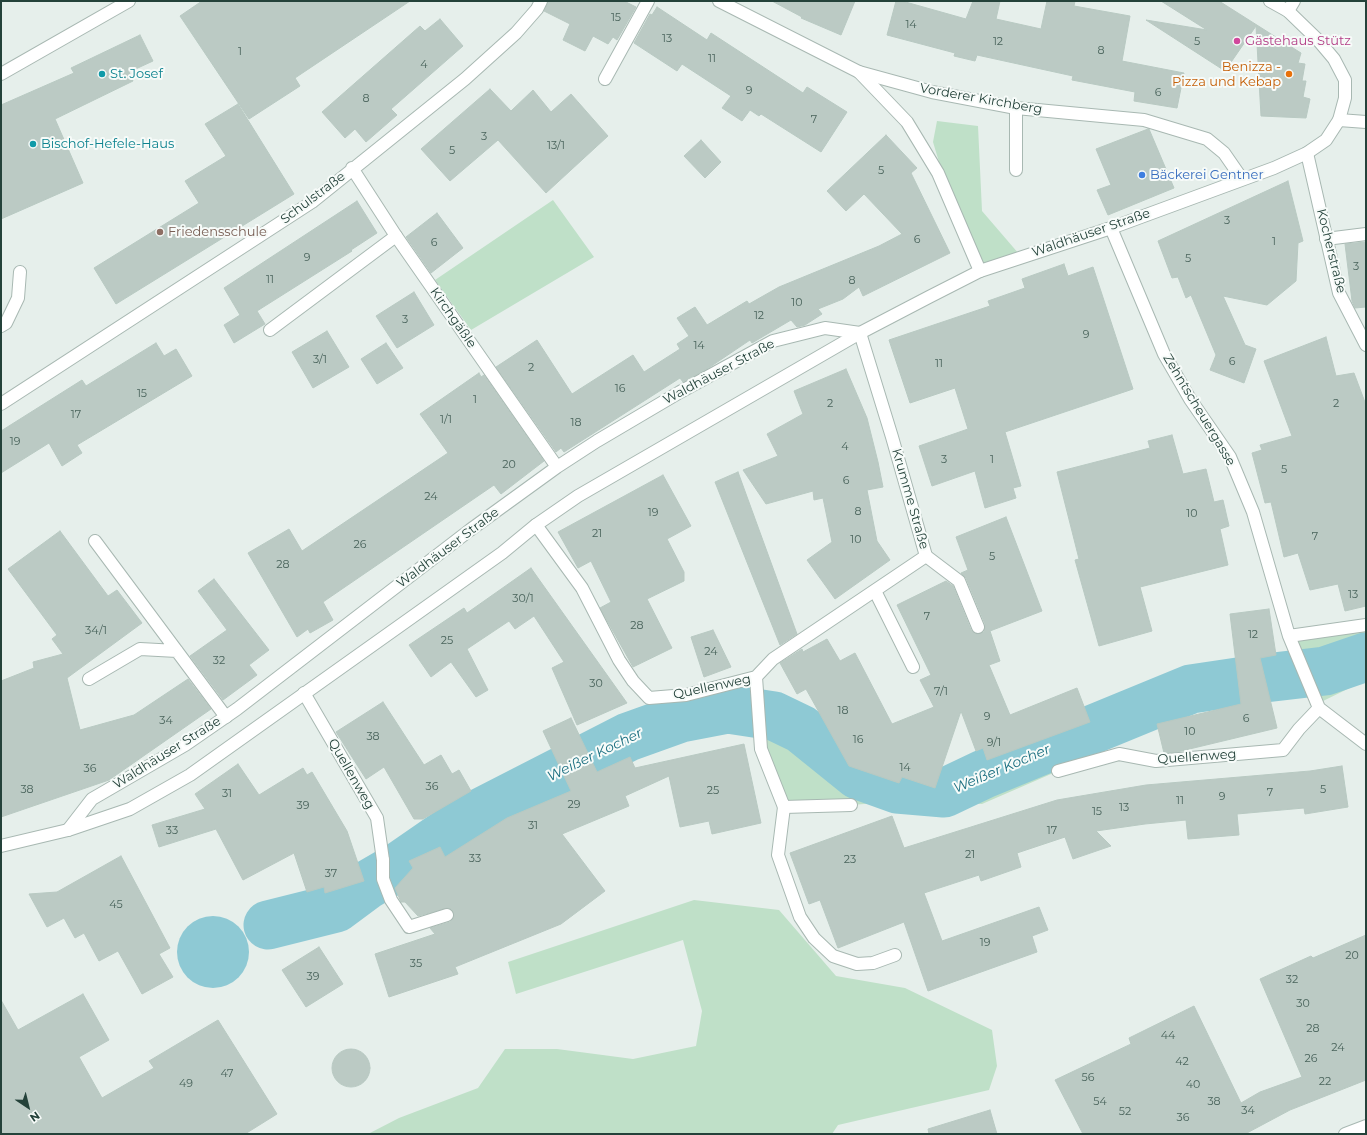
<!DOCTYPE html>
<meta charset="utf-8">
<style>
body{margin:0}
#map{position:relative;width:1367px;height:1135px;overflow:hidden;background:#e6efeb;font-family:Montserrat,sans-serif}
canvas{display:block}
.frame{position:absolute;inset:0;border:2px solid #24423a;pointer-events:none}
.north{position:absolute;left:8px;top:1087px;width:40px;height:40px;-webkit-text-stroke:3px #f7fbf9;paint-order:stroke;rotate:145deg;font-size:11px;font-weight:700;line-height:16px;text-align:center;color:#24423a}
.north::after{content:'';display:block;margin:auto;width:14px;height:18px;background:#24423a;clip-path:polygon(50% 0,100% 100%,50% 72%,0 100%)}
</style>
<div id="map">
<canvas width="1367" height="1135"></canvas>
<div class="frame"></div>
<div class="north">N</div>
</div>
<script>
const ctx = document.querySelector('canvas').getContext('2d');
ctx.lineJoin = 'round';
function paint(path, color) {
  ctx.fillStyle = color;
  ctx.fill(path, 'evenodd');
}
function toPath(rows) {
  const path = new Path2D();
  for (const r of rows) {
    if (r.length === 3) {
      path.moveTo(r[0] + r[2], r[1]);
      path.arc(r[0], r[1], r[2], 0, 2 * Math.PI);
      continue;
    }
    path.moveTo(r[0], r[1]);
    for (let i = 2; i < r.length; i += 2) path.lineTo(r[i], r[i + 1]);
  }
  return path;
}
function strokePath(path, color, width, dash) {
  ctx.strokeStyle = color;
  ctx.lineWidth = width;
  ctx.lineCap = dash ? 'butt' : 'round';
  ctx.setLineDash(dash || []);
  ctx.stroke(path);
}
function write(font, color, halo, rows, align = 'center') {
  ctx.font = font + ' Montserrat,sans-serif';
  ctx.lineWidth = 4;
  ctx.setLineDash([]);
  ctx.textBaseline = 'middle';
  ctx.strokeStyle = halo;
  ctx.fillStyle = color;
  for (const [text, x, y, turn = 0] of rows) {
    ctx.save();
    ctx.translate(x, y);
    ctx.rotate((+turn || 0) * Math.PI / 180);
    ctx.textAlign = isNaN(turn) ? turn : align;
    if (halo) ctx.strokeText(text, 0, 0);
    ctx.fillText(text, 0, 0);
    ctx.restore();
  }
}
paint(toPath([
 [937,121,978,126,982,211,1019,254,983,264,942,172,933,142],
 [553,200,594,257,471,330,435,280],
 [1366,624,1366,680,1321,702,1294,639],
 [760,714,774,716,801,729,858,775,897,789,944,793,984,774,1047,749,1058,771,982,804,904,801,851,805,784,807,761,749],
 [694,900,779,910,836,976,905,988,992,1030,997,1066,989,1090,838,1125,832,1134,368,1134,399,1118,478,1088,505,1049,557,1049,633,1059,696,1046,702,1011,683,940,516,994,508,962]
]), '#bfe0c8');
paint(toPath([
 [213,952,36]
]), '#8ec9d4');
strokePath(toPath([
 [268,925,336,908,367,885,398,867,466,820,628,737,681,718,728,709,774,716,801,729,858,775,897,789,944,793,984,774,1191,689,1265,678,1325,671,1366,657]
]), '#8ec9d4', 49);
const building = toPath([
 [202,1,410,1,295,78,300,86,249,119,180,16,202,1],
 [548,1,624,1,636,7,617,40,613,37,608,44,593,36,585,51,563,40,570,24,544,11,548,1],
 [772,1,855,1,841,35,801,18,802,17,772,1],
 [896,1,902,1,966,19,973,1,1000,1,996,19,1041,29,1047,1,1075,1,1074,6,1130,16,1122,61,1184,73,1177,108,1134,101,1135,92,1072,80,1073,76,977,55,975,61,954,56,955,53,887,35,896,1],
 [1161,1,1219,1,1301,53,1298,63,1305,64,1302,81,1306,81,1303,97,1310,99,1306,118,1261,116,1256,26,1225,71,1146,20,1207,30,1161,1],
 [657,7,707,40,711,33,803,93,807,87,847,112,821,152,761,114,759,116,750,110,742,121,722,108,731,96,682,64,677,71,634,43,650,14,652,15,657,7],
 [440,19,463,46,391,109,397,115,366,142,355,129,345,138,322,112,420,26,425,31,440,19],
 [140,35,153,61,129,72,133,81,55,119,83,183,1,219,1,105,74,73,71,68,140,35],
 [490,89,511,111,533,90,551,112,571,94,608,136,546,193,498,140,450,181,421,149,490,89],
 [238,104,294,194,116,304,94,268,199,203,185,181,226,156,205,124,238,104],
 [1148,129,1149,129,1174,188,1108,215,1097,190,1111,185,1096,149,1148,129],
 [886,135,917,168,911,173,950,253,863,296,859,287,843,299,818,309,822,314,805,325,797,327,791,320,752,343,750,340,707,369,683,382,680,378,564,452,561,448,556,452,496,367,537,340,572,394,633,355,644,372,680,349,677,344,689,336,677,318,695,307,707,325,747,301,749,304,779,287,879,246,902,234,864,194,846,211,827,191,886,135],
 [701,140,721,162,705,178,684,156,701,140],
 [1288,181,1303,241,1298,243,1296,281,1267,305,1223,296,1245,345,1256,349,1244,383,1210,370,1216,355,1191,295,1186,298,1178,277,1172,278,1158,241,1288,181],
 [357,201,377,233,351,250,352,251,257,311,265,324,234,343,224,325,240,315,224,288,357,201],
 [437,213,463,248,431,273,406,237,437,213],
 [1366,242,1366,307,1355,308,1352,301,1345,244,1366,242],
 [1064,264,1068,276,1093,267,1133,389,1005,432,1021,486,1013,488,1016,498,985,508,975,471,932,486,919,446,968,429,955,388,910,403,889,340,990,306,988,301,1025,288,1022,279,1064,264],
 [414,292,434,325,397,348,376,316,414,292],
 [327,331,349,367,313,388,292,352,327,331],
 [1326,337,1336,376,1354,373,1366,405,1366,606,1345,611,1338,584,1310,590,1298,553,1284,557,1271,502,1265,503,1252,453,1262,450,1260,445,1292,436,1264,361,1326,337],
 [156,343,164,356,176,349,192,376,77,445,82,453,62,466,49,443,1,473,1,431,82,380,86,386,156,343],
 [386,343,403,368,377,384,361,359,386,343],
 [846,369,867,418,878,462,883,487,867,490,877,541,890,560,835,599,807,560,832,542,823,498,814,500,813,491,766,504,743,470,778,456,767,434,803,414,794,391,846,369],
 [479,373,481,377,484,375,544,461,501,494,494,485,323,602,333,620,310,633,308,629,297,637,248,553,289,529,302,551,448,453,420,414,479,373],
 [1172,435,1183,474,1206,469,1214,502,1223,500,1229,526,1220,529,1228,565,1140,587,1152,631,1099,646,1075,560,1079,559,1057,472,1150,448,1148,441,1172,435],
 [738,472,797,634,780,645,715,482,738,472],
 [663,475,691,526,667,539,684,572,684,581,647,599,672,648,633,667,600,608,611,602,591,561,578,568,558,532,663,475],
 [1006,517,1042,611,990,631,1000,661,989,665,1010,715,1077,688,1090,722,987,760,983,748,976,751,961,711,935,788,902,777,899,783,849,766,806,689,797,694,780,663,802,649,803,652,827,639,840,661,855,653,892,724,934,707,920,680,931,675,897,605,946,581,953,586,971,630,977,634,984,632,985,624,966,578,961,573,968,570,956,537,1006,517],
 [60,531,108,596,117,590,142,623,67,678,80,730,134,715,188,679,211,709,109,780,1,817,1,681,34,668,33,662,63,654,52,639,57,635,8,569,60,531],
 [531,568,538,578,627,703,577,725,552,668,564,662,534,616,515,629,509,621,467,649,488,690,476,697,451,662,431,677,409,645,464,608,467,613,531,568],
 [214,579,269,650,249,665,257,675,223,700,190,656,227,630,198,591,214,579],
 [1269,609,1276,655,1260,658,1277,728,1177,752,1164,753,1157,724,1241,704,1230,614,1269,609],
 [713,630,731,667,704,677,691,637,713,630],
 [383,702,424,765,441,755,452,774,459,770,471,791,423,819,414,819,384,767,366,779,336,732,383,702],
 [571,718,597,772,630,757,635,768,744,744,761,823,712,834,709,821,680,827,669,776,625,796,629,806,562,834,605,891,561,924,455,967,458,974,389,997,375,954,435,934,430,928,450,922,454,916,452,910,448,908,418,916,405,902,401,902,395,888,413,868,409,861,440,847,445,857,507,818,571,791,543,731,571,718],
 [238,764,259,795,303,768,307,775,312,772,347,831,364,881,325,893,324,887,307,892,294,853,243,880,216,829,159,847,152,825,205,809,195,794,238,764],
 [1342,766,1348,807,1305,814,1304,808,1237,814,1239,835,1188,839,1186,820,1145,824,1096,831,1111,846,1073,859,1065,837,1017,853,1021,867,981,881,979,875,924,893,942,941,1039,907,1048,930,1032,936,1037,952,928,991,904,922,838,948,820,900,809,904,790,853,892,816,904,848,1057,800,1146,785,1310,771,1342,766],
 [121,856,170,948,159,954,173,977,142,994,118,951,99,961,84,933,75,938,64,918,47,927,29,894,57,892,121,856],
 [1366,935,1366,1080,1290,1110,1245,1134,1083,1134,1055,1080,1131,1044,1129,1038,1194,1006,1241,1103,1260,1092,1302,1077,1260,979,1311,956,1313,958,1366,935],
 [319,947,343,984,306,1007,282,970,319,947],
 [83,994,109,1040,79,1057,102,1098,154,1068,149,1061,218,1020,277,1114,245,1134,1,1134,1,1000,18,1030,83,994],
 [351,1068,19],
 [990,1110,997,1134,929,1134,928,1129,990,1110]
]);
paint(building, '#bbcac4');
strokePath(building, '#b8c9c2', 1);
const service = toPath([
 [1288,11,1294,1],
 [859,72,907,122,938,173,980,271],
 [605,79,648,1],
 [1339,120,1366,122],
 [1016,170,1016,108],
 [1326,239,1366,234],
 [1,326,6,323,18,298,20,272],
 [270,330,396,236],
 [95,541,226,717],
 [926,556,959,581,978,627],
 [875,591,913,667],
 [89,679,140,649,177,651],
 [784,807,778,855,800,917,814,938,833,956,857,964,873,963,895,955],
 [383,860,383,879,391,900,409,927,447,915]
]);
const minor = toPath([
 [719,1,859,72,932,92,1016,108,1144,120,1207,139,1224,153,1242,179],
 [1,74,129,1],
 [1307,153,1339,293,1366,345],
 [352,168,396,236,557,467],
 [1111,228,1164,354,1190,399,1230,457,1253,512,1289,636,1319,708,1366,744],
 [1,404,312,202,465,79,516,33,537,9,541,1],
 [536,525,582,588,619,660,633,681,649,698,686,695,756,677],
 [1289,636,1366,625],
 [756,677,761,749,784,807,851,805],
 [304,693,377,818,383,860],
 [1058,771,1119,754,1156,761,1283,750,1299,729,1319,708],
 [68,830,92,799,185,745,237,709,470,530,557,467,597,441,680,392,773,341,825,328,860,333,892,437,926,556,773,659,756,677],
 [1345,1134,1366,1126]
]);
const tertiary = toPath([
 [1,846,68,830,130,809,190,775,502,553,536,525,578,496,860,333,929,297,980,271,1111,228,1274,168,1307,153,1326,140,1339,120,1345,98,1345,80,1334,59,1318,40,1288,11,1270,1]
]);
strokePath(service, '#a8b8b2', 14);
strokePath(minor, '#a8b8b2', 14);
strokePath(tertiary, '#a8b8b2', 14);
strokePath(service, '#fff', 12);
strokePath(minor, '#fff', 12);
strokePath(tertiary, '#fff', 12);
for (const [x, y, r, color] of [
 [1237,41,4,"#d1479c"],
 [102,74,4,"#0f9aa8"],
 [1289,74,4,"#e8710a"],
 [33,144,4,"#0f9aa8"],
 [1142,175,4,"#3f7fe0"],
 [160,232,4,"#8d6e63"]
]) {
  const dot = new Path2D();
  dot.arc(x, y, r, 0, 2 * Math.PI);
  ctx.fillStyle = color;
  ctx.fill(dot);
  strokePath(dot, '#f7fbf9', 1.5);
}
write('11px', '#4a645c', null, [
 ["15",616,18],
 ["14",911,25],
 ["13",667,39],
 ["12",998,42],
 ["5",1197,42],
 ["8",1101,51],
 ["1",240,52],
 ["11",712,59],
 ["4",424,65],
 ["9",749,91],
 ["6",1158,93],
 ["8",366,99],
 ["7",814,120],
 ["3",484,137],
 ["13/1",556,146],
 ["5",452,151],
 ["5",881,171],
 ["3",1227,221],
 ["6",917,240],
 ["1",1274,242],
 ["6",434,243],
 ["9",307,258],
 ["5",1188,259],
 ["3",1356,267],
 ["11",270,280],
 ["8",852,281],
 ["10",797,303],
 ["12",759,316],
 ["3",405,320],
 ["9",1086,335],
 ["14",699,346],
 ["3/1",320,360],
 ["6",1232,362],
 ["11",939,364],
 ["2",531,368],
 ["16",620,389],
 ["15",142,394],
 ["1",475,400],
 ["2",830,404],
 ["2",1336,404],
 ["17",76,415],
 ["1/1",446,420],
 ["18",576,423],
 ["19",15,442],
 ["4",845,447],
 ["3",944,460],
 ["1",992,460],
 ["20",509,465],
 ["5",1284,470],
 ["6",846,481],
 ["24",431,497],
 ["8",858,512],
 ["19",653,513],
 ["10",1192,514],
 ["21",597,534],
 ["7",1315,537],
 ["10",856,540],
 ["26",360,545],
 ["5",992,557],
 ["28",283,565],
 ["13",1353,595],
 ["30/1",523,599],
 ["7",927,617],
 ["28",637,626],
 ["34/1",96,631],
 ["12",1253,635],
 ["25",447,641],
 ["24",711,652],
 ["32",219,661],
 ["30",596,684],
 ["7/1",941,692],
 ["18",843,711],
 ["9",987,717],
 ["6",1246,719],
 ["34",166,721],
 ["10",1190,732],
 ["38",373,737],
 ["16",858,740],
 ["9/1",994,743],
 ["14",905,768],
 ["36",90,769],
 ["36",432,787],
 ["38",27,790],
 ["5",1323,790],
 ["25",713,791],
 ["7",1270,793],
 ["31",227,794],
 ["9",1222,797],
 ["11",1180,801],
 ["29",574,805],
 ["39",303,806],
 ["13",1124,808],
 ["15",1097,812],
 ["31",533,826],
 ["33",172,831],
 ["17",1052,831],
 ["21",970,855],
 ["33",475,859],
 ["23",850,860],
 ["37",331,874],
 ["45",116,905],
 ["19",985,943],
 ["20",1352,956],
 ["35",416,964],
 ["39",313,977],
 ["32",1292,980],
 ["30",1303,1004],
 ["28",1313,1029],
 ["44",1168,1036],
 ["24",1338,1048],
 ["26",1311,1059],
 ["42",1182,1062],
 ["47",227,1074],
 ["56",1088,1078],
 ["22",1325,1082],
 ["49",186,1084],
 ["40",1193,1085],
 ["54",1100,1102],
 ["38",1214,1102],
 ["34",1248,1111],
 ["52",1125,1112],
 ["36",1183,1118]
]);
write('13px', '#b23c85', '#f7fbf9', [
 ["Gästehaus Stütz",1245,41]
], 'left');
write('13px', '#c56008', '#f7fbf9', [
 ["Benizza -",1281,67],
 ["Pizza und Kebap",1281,82]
], 'right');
write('13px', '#0d838f', '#f7fbf9', [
 ["St. Josef",110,74],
 ["Bischof-Hefele-Haus",41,144]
], 'left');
write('13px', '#24423a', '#f7fbf9', [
 ["Vorderer Kirchberg",981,99,10],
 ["Schulstraße",313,198,-37],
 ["Waldhäuser Straße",1091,233,-19],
 ["Kocherstraße",1331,251,76],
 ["Kirchgäßle",453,318,55],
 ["Waldhäuser Straße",719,372,-28],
 ["Zehntscheuergasse",1199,410,59],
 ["Krumme Straße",910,499,74],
 ["Waldhäuser Straße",448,548,-37],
 ["Quellenweg",712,687,-12],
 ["Waldhäuser Straße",167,753,-32],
 ["Quellenweg",1197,757,-4],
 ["Quellenweg",351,774,60]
]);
write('13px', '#366cbe', '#f7fbf9', [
 ["Bäckerei Gentner",1150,175]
], 'left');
write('13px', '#785e54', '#f7fbf9', [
 ["Friedensschule",168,232]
], 'left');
write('italic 14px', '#1c6f80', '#f7fbf9', [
 ["Weißer Kocher",595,755,-26],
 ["Weißer Kocher",1002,769,-23]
]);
</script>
